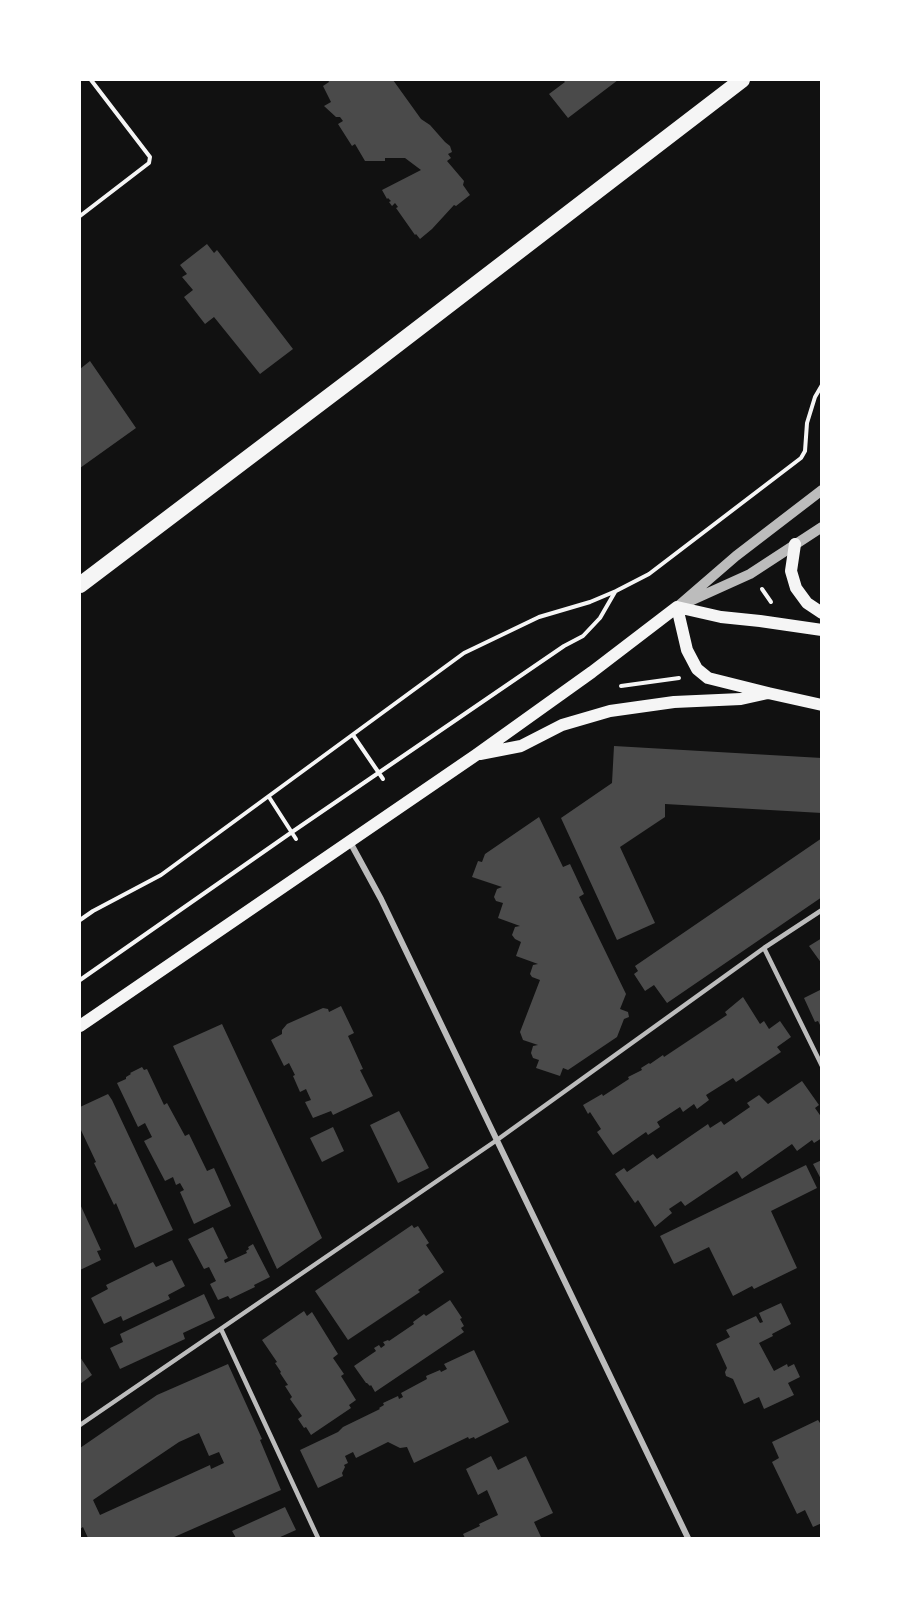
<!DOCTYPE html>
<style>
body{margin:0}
#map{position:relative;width:901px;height:1618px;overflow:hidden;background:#111;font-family:Lato,sans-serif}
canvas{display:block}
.frame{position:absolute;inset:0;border:81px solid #fff;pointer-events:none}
</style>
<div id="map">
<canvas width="901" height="1618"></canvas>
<div class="frame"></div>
</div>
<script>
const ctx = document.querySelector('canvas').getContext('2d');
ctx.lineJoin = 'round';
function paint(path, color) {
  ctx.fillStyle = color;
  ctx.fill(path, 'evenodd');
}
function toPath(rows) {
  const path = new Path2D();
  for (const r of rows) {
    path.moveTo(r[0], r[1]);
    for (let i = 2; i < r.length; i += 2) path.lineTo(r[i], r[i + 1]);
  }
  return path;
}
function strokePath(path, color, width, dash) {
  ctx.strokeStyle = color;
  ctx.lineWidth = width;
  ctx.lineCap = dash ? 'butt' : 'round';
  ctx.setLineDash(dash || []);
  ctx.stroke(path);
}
paint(toPath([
 [328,80,393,80,421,119,430,125,445,142,450,146,452,152,448,154,451,158,447,161,464,181,463,185,470,195,456,206,454,205,432,229,420,239,416,234,415,235,396,208,398,207,395,203,392,206,389,202,391,201,388,198,387,199,382,190,421,170,405,158,385,158,385,161,365,161,355,144,352,146,338,124,343,121,340,117,336,117,324,106,331,102,323,86,329,82],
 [563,80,618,80,568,118,549,94,565,82],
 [207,244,214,253,217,250,293,349,260,374,214,317,205,324,184,297,193,290,182,277,187,274,180,265],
 [90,361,136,428,80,468,80,369],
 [614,746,822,758,822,813,665,804,665,817,620,847,655,923,617,940,561,818,612,783],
 [539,817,563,867,570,864,584,894,579,897,626,994,620,1009,628,1012,629,1017,624,1019,617,1037,568,1070,563,1068,560,1076,536,1068,539,1060,533,1058,531,1053,533,1046,538,1045,523,1040,520,1032,540,980,532,977,530,974,533,965,538,964,516,956,521,942,515,939,512,935,515,927,520,926,498,918,503,903,496,901,494,897,497,889,502,887,472,877,478,861,482,862,485,854],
 [822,838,822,897,667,1003,654,985,645,991,634,974,638,971,635,966],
 [822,938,822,964,809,946],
 [822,989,822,1029,818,1021,815,1022,804,998],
 [743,997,760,1024,764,1021,769,1029,780,1021,791,1037,777,1047,781,1052,736,1082,733,1078,706,1095,709,1100,697,1109,694,1104,683,1112,680,1107,657,1122,660,1127,648,1135,646,1132,613,1155,597,1132,601,1129,590,1112,588,1114,583,1105,602,1094,603,1096,629,1079,628,1077,642,1070,641,1068,649,1063,650,1064,663,1055,664,1057,727,1015,725,1012],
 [341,1006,354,1033,348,1036,363,1069,360,1070,373,1096,333,1115,331,1111,313,1118,305,1102,311,1100,306,1089,300,1092,293,1076,295,1075,289,1063,284,1066,271,1040,282,1034,282,1030,287,1024,323,1008,328,1009,329,1012],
 [222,1024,322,1238,277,1269,173,1046],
 [142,1067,144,1070,147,1069,164,1105,167,1103,185,1136,189,1134,207,1171,214,1168,231,1206,194,1224,180,1192,184,1190,180,1183,176,1185,173,1177,165,1181,144,1141,152,1137,145,1123,138,1127,117,1083,126,1079,126,1077,131,1074,130,1073],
 [802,1081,819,1105,815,1108,822,1118,822,1138,814,1143,812,1140,797,1151,792,1144,742,1179,737,1171,685,1206,681,1201,669,1209,672,1213,655,1227,638,1200,635,1203,615,1174,624,1168,627,1172,653,1154,657,1159,708,1124,710,1128,721,1121,724,1125,750,1107,747,1103,759,1095,768,1104],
 [108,1094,112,1100,173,1230,135,1248,116,1203,114,1205,94,1163,96,1162,80,1128,80,1107],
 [399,1111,429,1168,398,1183,370,1125],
 [333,1127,344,1151,322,1162,310,1138],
 [822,1160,822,1181,813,1164],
 [806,1165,817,1188,771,1211,797,1268,754,1289,752,1286,733,1296,709,1247,674,1264,660,1236],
 [80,1204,101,1250,97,1251,101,1260,80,1270],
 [412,1225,414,1228,418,1226,429,1243,426,1245,444,1272,418,1290,420,1292,348,1340,315,1291],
 [213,1227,228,1258,224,1260,225,1263,247,1253,246,1251,249,1249,248,1247,253,1244,270,1277,254,1285,255,1287,230,1299,228,1296,218,1300,210,1284,216,1281,209,1267,204,1269,188,1239],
 [172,1260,185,1286,168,1295,170,1299,123,1321,121,1316,104,1324,91,1298,108,1289,106,1285,153,1262,156,1267],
 [204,1294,215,1318,183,1333,185,1339,120,1369,110,1348,123,1342,120,1334],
 [450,1300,462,1318,460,1319,464,1326,461,1328,464,1332,375,1392,371,1385,370,1386,367,1383,366,1383,354,1366,376,1351,374,1348,379,1345,381,1348,385,1345,383,1342,388,1340,389,1341,414,1324,413,1322,424,1314,426,1316],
 [781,1303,791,1324,772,1334,773,1336,759,1343,774,1371,787,1364,788,1367,794,1364,800,1377,788,1383,794,1395,764,1409,759,1397,744,1404,733,1379,726,1376,725,1372,727,1368,716,1344,730,1337,726,1330,756,1316,760,1323,763,1322,759,1313],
 [304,1311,307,1316,312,1312,338,1354,333,1358,344,1374,341,1376,356,1400,349,1405,351,1408,311,1435,306,1427,304,1428,298,1419,302,1416,290,1399,292,1397,285,1386,288,1385,280,1373,281,1372,275,1363,277,1362,262,1340],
 [474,1350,509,1422,475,1439,474,1437,469,1439,468,1437,414,1463,407,1447,400,1448,388,1442,356,1458,353,1452,345,1456,348,1463,344,1465,345,1467,342,1473,343,1476,318,1488,300,1450,338,1432,343,1427,380,1409,379,1408,384,1405,383,1403,398,1396,399,1399,403,1397,401,1393,427,1379,426,1376,440,1370,441,1372,447,1369,444,1364],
 [80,1357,92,1375,80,1384],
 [228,1364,262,1439,260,1440,281,1490,172,1538,88,1538,83,1527,80,1529,80,1448,157,1395],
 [199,1433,209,1456,219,1452,224,1463,211,1469,210,1465,100,1515,93,1500,179,1442],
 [818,1420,822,1426,822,1523,813,1527,805,1510,797,1514,772,1462,779,1458,772,1442],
 [491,1456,498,1470,526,1456,553,1513,534,1522,541,1537,537,1538,465,1538,463,1534,480,1526,479,1524,498,1515,487,1490,478,1495,466,1469],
 [285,1507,296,1530,278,1538,236,1538,232,1531]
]), '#4a4a4a');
strokePath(toPath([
 [80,216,149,163,150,157,91,80],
 [762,589,771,602],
 [621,686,679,678],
 [353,735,383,779],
 [269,797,296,839],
 [80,920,93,911,161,875,464,653,539,617,590,602,616,591,649,574,801,458,805,451,807,423,815,397,822,385],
 [80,980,292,832,564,646,583,636,600,618,615,592]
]), '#f5f5f5', 4);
strokePath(toPath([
 [764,948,822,1066],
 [221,1329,318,1538],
 [80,1425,497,1140,764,948,822,910]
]), '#bcbcbc', 4.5);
strokePath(toPath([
 [350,842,381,899,688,1538]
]), '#bcbcbc', 6);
strokePath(toPath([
 [688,602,750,574,822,527],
 [677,607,736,556,822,490]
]), '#bcbcbc', 10);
strokePath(toPath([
 [795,544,791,571,796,588,807,603,822,613],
 [677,607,687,650,697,669,708,678,768,693,822,705],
 [677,607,721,617,760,621,822,630],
 [480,754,521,746,562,725,610,711,674,702,741,699,768,693],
 [80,1026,476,755,592,672,677,607]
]), '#f5f5f5', 12);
strokePath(toPath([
 [80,585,364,370,742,80]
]), '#f5f5f5', 16);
</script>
